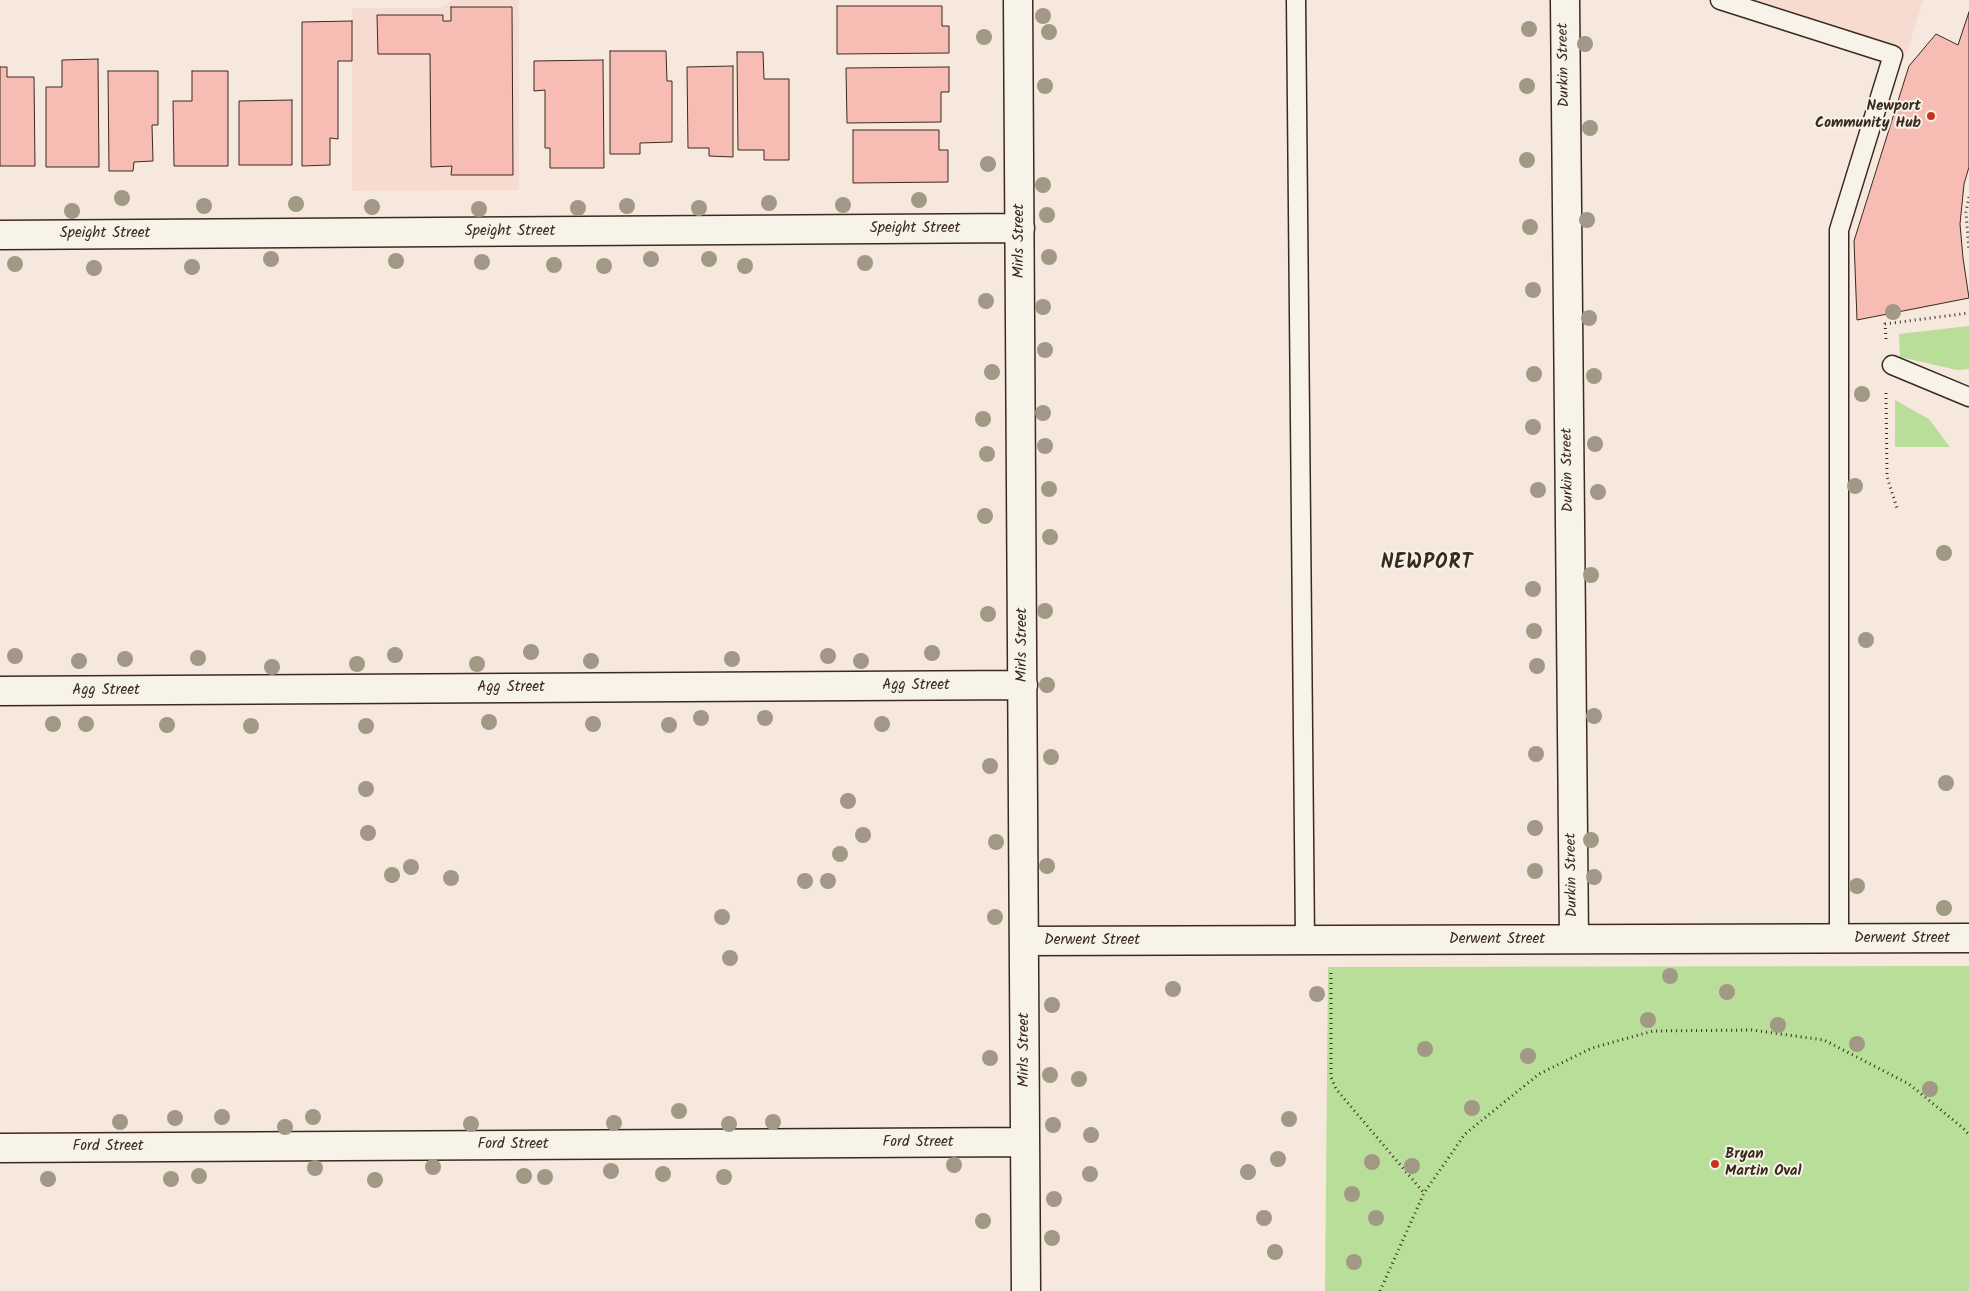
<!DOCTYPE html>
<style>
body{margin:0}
canvas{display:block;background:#f7e8de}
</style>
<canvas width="1969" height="1291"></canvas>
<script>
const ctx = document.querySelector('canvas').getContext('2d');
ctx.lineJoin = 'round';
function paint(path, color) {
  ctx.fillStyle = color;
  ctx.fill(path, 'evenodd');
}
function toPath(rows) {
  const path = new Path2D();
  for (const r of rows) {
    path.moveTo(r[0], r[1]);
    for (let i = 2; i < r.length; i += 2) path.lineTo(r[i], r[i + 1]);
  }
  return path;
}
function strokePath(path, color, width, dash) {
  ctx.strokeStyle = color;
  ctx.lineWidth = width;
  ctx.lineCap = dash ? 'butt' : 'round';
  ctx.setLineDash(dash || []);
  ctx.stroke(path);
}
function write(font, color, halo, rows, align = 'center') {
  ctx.font = font + ' Kalam,sans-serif';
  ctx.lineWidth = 4;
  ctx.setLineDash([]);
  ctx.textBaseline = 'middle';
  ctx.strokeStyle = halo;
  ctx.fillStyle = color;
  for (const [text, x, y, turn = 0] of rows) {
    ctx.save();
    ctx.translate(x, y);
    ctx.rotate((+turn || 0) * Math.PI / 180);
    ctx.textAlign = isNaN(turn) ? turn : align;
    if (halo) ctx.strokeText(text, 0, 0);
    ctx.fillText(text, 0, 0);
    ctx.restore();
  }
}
paint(toPath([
 [453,0,519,0,519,190,352,191,352,8,440,8],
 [1745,0,1923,0,1907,53]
]), '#f7dbd1');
paint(toPath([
 [1969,326,1969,369,1957,370,1900,357,1899,334],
 [1895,400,1929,419,1950,447,1895,447],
 [1969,966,1969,1291,1325,1291,1328,967]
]), '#b8de99');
const building = toPath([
 [837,6,942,6,942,26,949,26,949,53,837,54,837,6],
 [451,7,512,7,513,175,451,175,452,166,431,167,430,54,378,54,377,15,443,15,443,21,451,21,451,7],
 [1969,12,1969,167,1964,184,1960,224,1963,258,1969,298,1857,320,1854,241,1909,66,1936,34,1958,45,1969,12],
 [352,21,352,61,338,61,338,139,330,138,330,165,302,166,302,22,352,21],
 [610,51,666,51,667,81,672,81,672,142,640,143,640,154,610,154,610,51],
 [737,52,763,52,764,79,789,79,789,160,764,160,764,150,738,150,737,52],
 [98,59,99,167,46,167,46,87,62,87,62,60,98,59],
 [603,60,604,168,550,168,550,148,545,148,545,90,534,91,534,61,603,60],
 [733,66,733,157,709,156,709,148,688,148,687,67,733,66],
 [0,67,7,67,7,77,34,77,35,166,0,166,0,67],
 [949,67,949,92,941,92,941,122,847,123,846,68,949,67],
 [108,71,158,71,158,125,152,125,153,161,134,162,133,171,109,171,108,71],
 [192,71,228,71,228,166,174,166,173,101,192,101,192,71],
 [292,100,292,165,239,165,239,101,292,100],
 [853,130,939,130,939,150,948,150,948,182,853,183,853,130]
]);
paint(building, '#f7bcb4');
strokePath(building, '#3b2a1e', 1);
const lane = toPath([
 [1296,0,1305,940],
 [1720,0,1893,55,1839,230,1839,939],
 [1892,365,1969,397]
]);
const street = toPath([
 [1018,0,1026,1291],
 [1565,0,1574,939],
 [0,235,1020,228],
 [0,691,1023,685],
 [1024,941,1969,938],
 [0,1148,1025,1142]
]);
strokePath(lane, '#3b2a1e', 21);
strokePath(street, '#3b2a1e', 31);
strokePath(toPath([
 [1969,197,1966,212,1969,251],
 [1886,339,1885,324,1969,313],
 [1886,393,1887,477,1897,508],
 [1331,973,1331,1077,1336,1089,1424,1193],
 [1380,1291,1424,1193,1465,1134,1539,1074,1592,1048,1653,1031,1752,1030,1824,1040,1909,1084,1963,1128,1969,1135]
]), '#3b2a1e', 3, [1, 4]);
strokePath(lane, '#f7f3e8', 18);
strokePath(street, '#f7f3e8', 28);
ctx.fillStyle = '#a19885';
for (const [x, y] of [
 [1043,16],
 [1529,29],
 [1049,32],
 [984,37],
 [1585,44],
 [1045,86],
 [1527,86],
 [1590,128],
 [1527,160],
 [988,164],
 [1043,185],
 [122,198],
 [919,200],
 [769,203],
 [296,204],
 [843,205],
 [204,206],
 [627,206],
 [372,207],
 [578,208],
 [699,208],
 [479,209],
 [72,211],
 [1047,215],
 [1587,220],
 [1530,227],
 [1049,257],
 [271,259],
 [651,259],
 [709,259],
 [396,261],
 [482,262],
 [865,263],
 [15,264],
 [554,265],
 [604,266],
 [745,266],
 [192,267],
 [94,268],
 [1533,290],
 [986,301],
 [1043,307],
 [1893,312],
 [1589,318],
 [1045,350],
 [992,372],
 [1534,374],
 [1594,376],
 [1862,394],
 [1043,413],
 [983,419],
 [1533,427],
 [1595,444],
 [1045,446],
 [987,454],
 [1855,486],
 [1049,489],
 [1538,490],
 [1598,492],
 [985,516],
 [1050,537],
 [1944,553],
 [1591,575],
 [1533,589],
 [1045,611],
 [988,614],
 [1534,631],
 [1866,640],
 [531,652],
 [932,653],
 [395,655],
 [15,656],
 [828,656],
 [198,658],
 [125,659],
 [732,659],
 [79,661],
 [591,661],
 [861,661],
 [357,664],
 [477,664],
 [1537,666],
 [272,667],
 [1047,685],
 [1594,716],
 [701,718],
 [765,718],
 [489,722],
 [53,724],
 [86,724],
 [593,724],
 [882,724],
 [167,725],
 [669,725],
 [251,726],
 [366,726],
 [1536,754],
 [1051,757],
 [990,766],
 [1946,783],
 [366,789],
 [848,801],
 [1535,828],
 [368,833],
 [863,835],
 [1591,840],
 [996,842],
 [840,854],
 [1047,866],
 [411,867],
 [1535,871],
 [392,875],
 [1594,877],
 [451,878],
 [805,881],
 [828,881],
 [1857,886],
 [1944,908],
 [722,917],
 [995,917],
 [730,958],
 [1670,976],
 [1173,989],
 [1727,992],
 [1317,994],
 [1052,1005],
 [1648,1020],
 [1778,1025],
 [1857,1044],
 [1425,1049],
 [1528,1056],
 [990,1058],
 [1050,1075],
 [1079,1079],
 [1930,1089],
 [1472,1108],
 [679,1111],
 [222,1117],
 [313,1117],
 [175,1118],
 [1289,1119],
 [120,1122],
 [773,1122],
 [614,1123],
 [471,1124],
 [729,1124],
 [1053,1125],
 [285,1127],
 [1091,1135],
 [1278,1159],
 [1372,1162],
 [954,1165],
 [1412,1166],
 [433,1167],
 [315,1168],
 [611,1171],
 [1248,1172],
 [663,1174],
 [1090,1174],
 [199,1176],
 [524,1176],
 [545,1177],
 [724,1177],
 [48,1179],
 [171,1179],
 [375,1180],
 [1352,1194],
 [1054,1199],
 [1264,1218],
 [1376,1218],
 [983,1221],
 [1052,1238],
 [1275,1252],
 [1354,1262]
]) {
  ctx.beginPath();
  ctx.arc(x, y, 8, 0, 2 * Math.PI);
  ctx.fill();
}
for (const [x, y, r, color] of [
 [1931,116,5,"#c8321e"],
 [1715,1164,5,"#c8321e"]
]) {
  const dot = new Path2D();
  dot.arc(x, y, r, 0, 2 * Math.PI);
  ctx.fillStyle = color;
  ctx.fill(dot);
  strokePath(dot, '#f7f3e8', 2);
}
write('15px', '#3b2a1e', '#f7f3e8', [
 ["Durkin Street",1565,65,-91],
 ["Speight Street",915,229],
 ["Speight Street",510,232],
 ["Speight Street",105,234],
 ["Mirls Street",1020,241,-90],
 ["Durkin Street",1569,470,-91],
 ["Mirls Street",1023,645,-90],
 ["Agg Street",916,686],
 ["Agg Street",511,688],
 ["Agg Street",106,691],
 ["Durkin Street",1573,875,-91],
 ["Derwent Street",1902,939],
 ["Derwent Street",1497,940],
 ["Derwent Street",1092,941],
 ["Mirls Street",1025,1050,-90],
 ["Ford Street",918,1143],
 ["Ford Street",513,1145],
 ["Ford Street",108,1147]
]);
write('bold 15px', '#3b2a1e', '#f7f3e8', [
 ["Newport",1921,107],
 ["Community Hub",1921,124],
 ["Bryan",1725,1155,"left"],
 ["Martin Oval",1725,1172,"left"]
], 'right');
ctx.letterSpacing = '1px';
write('bold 20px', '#3b2a1e', '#f7f3e8', [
 ["NEWPORT",1427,565]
]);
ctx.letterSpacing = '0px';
</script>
